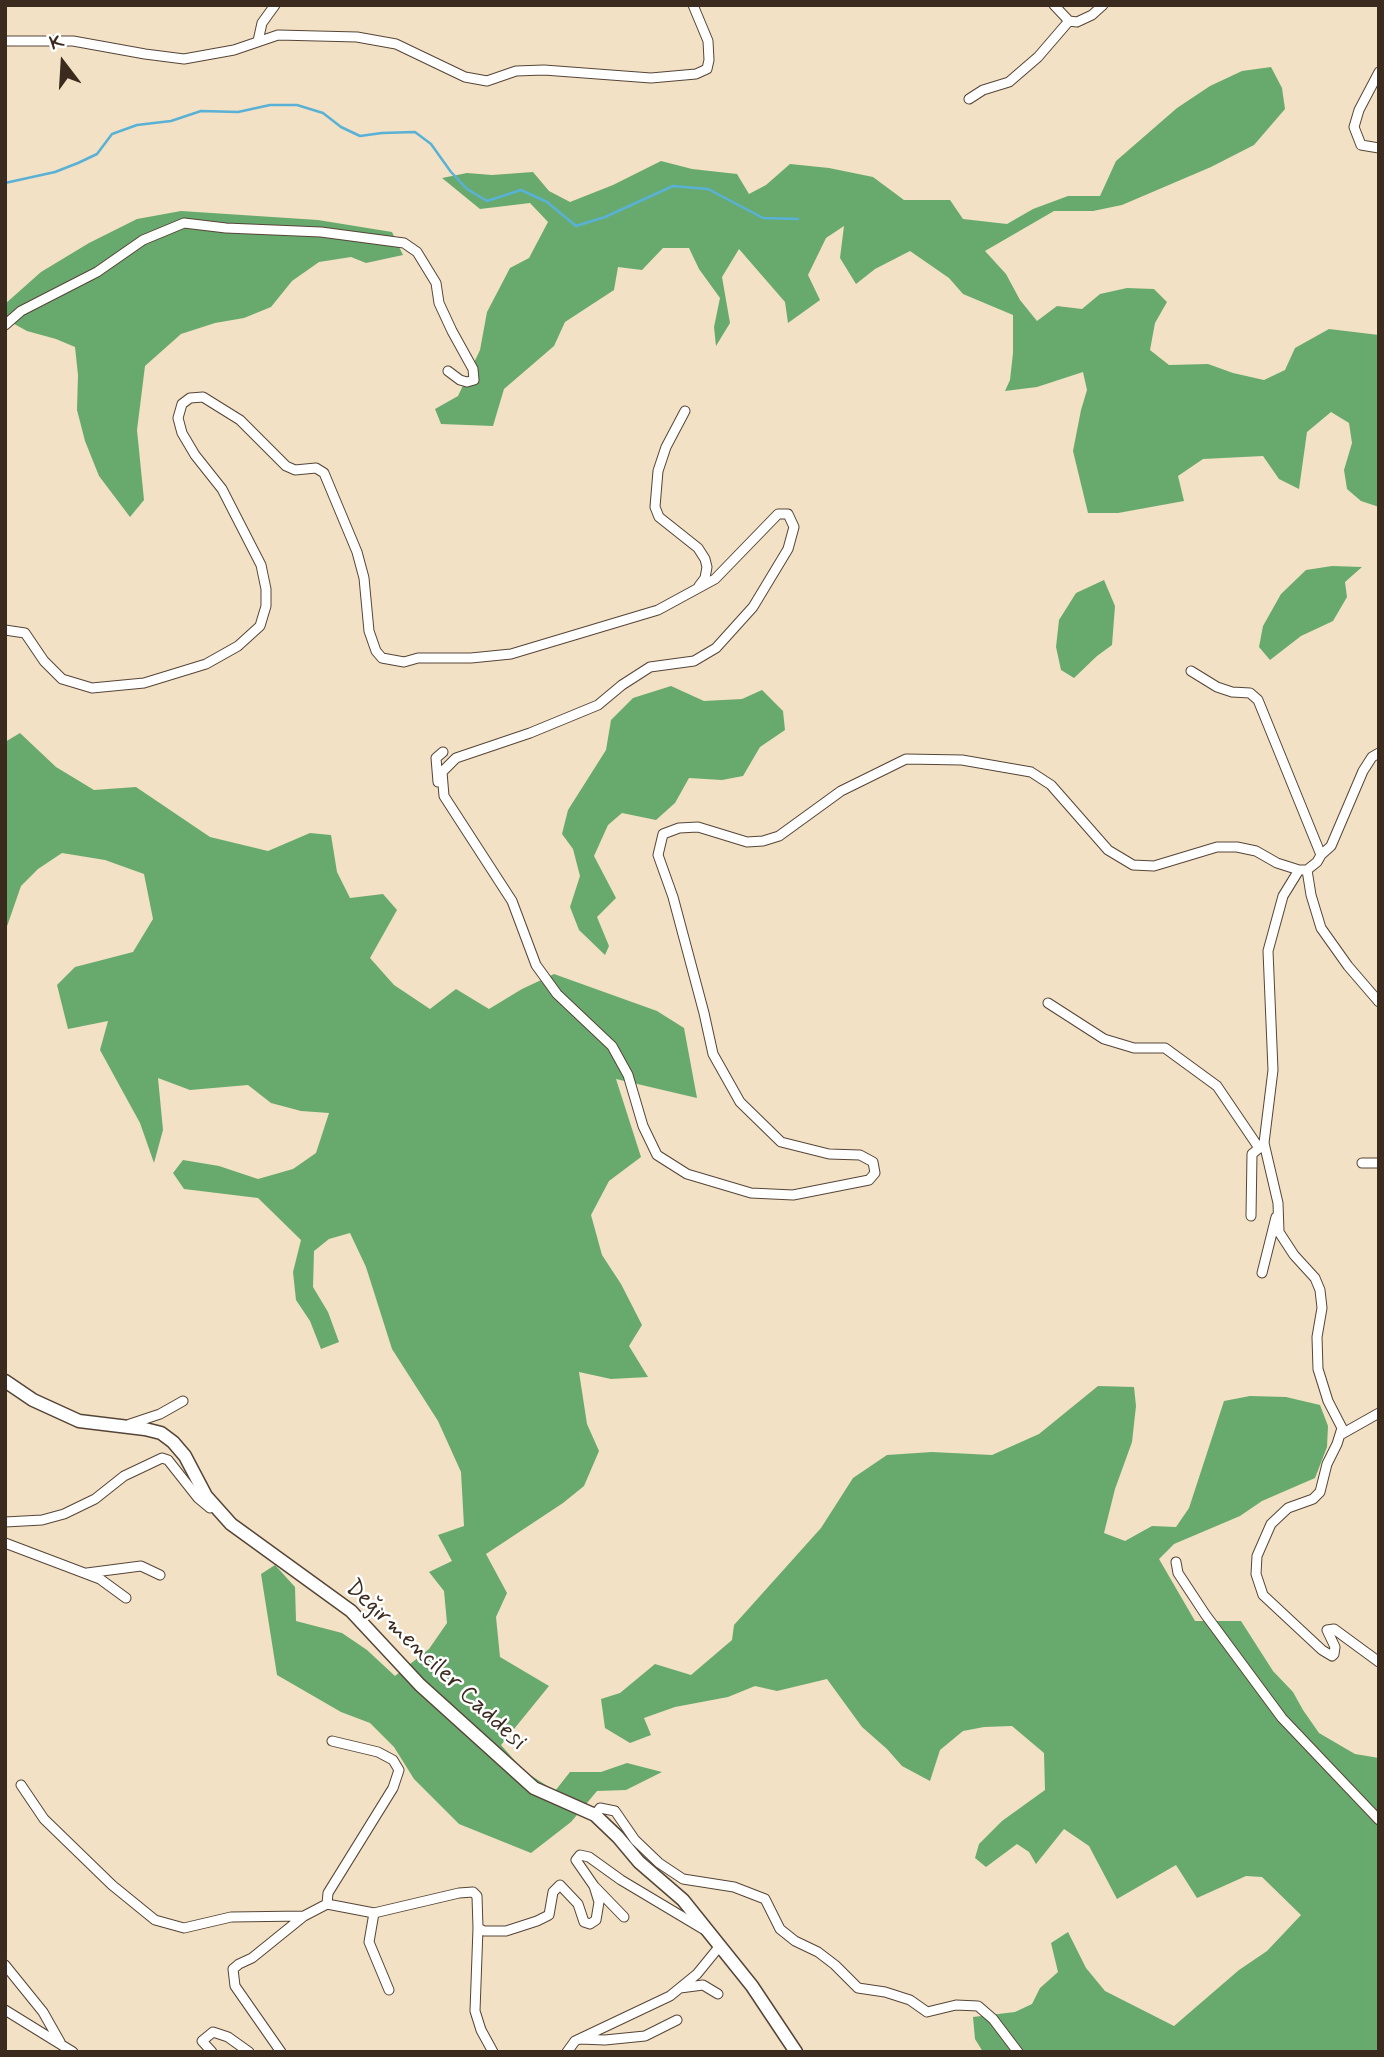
<!DOCTYPE html>
<meta charset="utf-8">
<style>
body{margin:0}
#map{position:relative;width:1384px;height:2057px;overflow:hidden;background:#f2e1c4;font-family:Mynerve,sans-serif}
canvas{display:block}
.frame{position:absolute;inset:0;border:7px solid #3b2a1e;pointer-events:none}
.north{position:absolute;left:28px;top:28px;width:70px;height:70px;-webkit-text-stroke:5px #fff;paint-order:stroke;rotate:343deg;font-size:19px;font-weight:700;line-height:28px;text-align:center;color:#3b2a1e}
.north::after{content:'';display:block;margin:auto;width:24px;height:32px;background:#3b2a1e;clip-path:polygon(50% 0,100% 100%,50% 72%,0 100%)}
</style>
<div id="map">
<canvas width="1384" height="2057"></canvas>
<div class="frame"></div>
<div class="north">K</div>
</div>
<script>
const ctx = document.querySelector('canvas').getContext('2d');
ctx.lineJoin = 'round';
function paint(path, color) {
  ctx.fillStyle = color;
  ctx.fill(path, 'evenodd');
}
function toPath(rows) {
  const path = new Path2D();
  for (const r of rows) {
    path.moveTo(r[0], r[1]);
    for (let i = 2; i < r.length; i += 2) path.lineTo(r[i], r[i + 1]);
  }
  return path;
}
function strokePath(path, color, width, dash) {
  ctx.strokeStyle = color;
  ctx.lineWidth = width;
  ctx.lineCap = dash ? 'butt' : 'round';
  ctx.setLineDash(dash || []);
  ctx.stroke(path);
}
function write(font, color, halo, rows, align = 'center') {
  ctx.font = font + ' Mynerve,sans-serif';
  ctx.lineWidth = 5;
  ctx.setLineDash([]);
  ctx.textBaseline = 'middle';
  ctx.strokeStyle = halo;
  ctx.fillStyle = color;
  for (const [text, x, y, turn = 0] of rows) {
    ctx.save();
    ctx.translate(x, y);
    ctx.rotate((+turn || 0) * Math.PI / 180);
    ctx.textAlign = isNaN(turn) ? turn : align;
    if (halo) ctx.strokeText(text, 0, 0);
    ctx.fillText(text, 0, 0);
    ctx.restore();
  }
}
paint(toPath([
 [1271,67,1282,88,1285,109,1254,145,1211,167,1122,205,1093,211,1054,211,985,251,1006,274,1020,300,1037,321,1057,306,1082,309,1100,294,1127,288,1154,289,1167,302,1155,323,1150,350,1169,365,1208,364,1233,373,1264,380,1285,370,1295,348,1329,329,1379,335,1379,507,1361,501,1347,489,1344,470,1352,443,1349,423,1331,412,1307,432,1299,489,1279,479,1263,456,1203,459,1178,476,1184,501,1118,513,1088,513,1073,451,1081,410,1087,390,1083,372,1037,387,1005,391,1010,380,1013,353,1013,315,963,294,949,278,910,251,875,269,856,284,840,258,844,226,826,238,808,275,820,300,788,323,785,302,739,249,722,277,730,323,716,346,714,327,720,298,699,269,689,248,663,248,642,270,618,267,614,290,565,322,554,346,504,389,493,426,441,424,435,409,458,396,480,350,487,312,510,268,529,258,548,222,530,203,480,209,442,178,467,173,492,175,533,172,549,191,570,202,613,185,661,161,692,169,737,174,749,194,766,185,790,164,829,168,873,177,904,200,950,200,963,219,1007,224,1033,209,1068,196,1100,196,1116,161,1177,108,1210,86,1242,71],
 [181,211,318,220,392,232,403,255,366,263,351,257,319,262,292,281,271,307,244,318,215,323,181,334,145,366,137,430,144,500,130,517,99,476,85,441,77,410,78,375,75,347,56,339,27,331,5,319,5,304,41,272,89,243,137,219],
 [1332,566,1362,567,1345,582,1347,597,1333,621,1301,636,1270,660,1259,647,1263,626,1281,594,1306,570],
 [1104,580,1115,606,1112,645,1097,656,1074,678,1061,670,1056,647,1059,620,1076,593],
 [671,686,704,701,742,699,762,690,783,711,785,730,760,747,743,776,722,780,689,778,675,803,656,820,622,813,608,825,594,856,616,898,597,917,609,946,605,955,579,930,570,907,580,876,573,849,562,834,568,810,606,750,611,720,633,698],
 [20,733,56,767,94,790,136,787,210,837,268,851,310,833,331,835,337,872,350,898,383,894,397,910,370,958,394,985,430,1009,456,989,489,1009,522,989,554,974,657,1011,684,1028,697,1098,616,1079,641,1157,609,1181,591,1215,602,1255,621,1284,642,1325,629,1346,648,1377,611,1379,579,1372,587,1424,599,1451,584,1486,563,1503,486,1554,507,1593,496,1617,500,1657,549,1686,501,1745,524,1771,555,1791,570,1772,601,1772,627,1763,662,1772,626,1790,597,1791,571,1822,531,1853,459,1824,414,1779,394,1747,370,1723,341,1712,277,1675,261,1574,275,1565,295,1587,296,1621,342,1633,367,1650,395,1676,429,1649,447,1623,444,1591,429,1572,452,1561,438,1535,464,1526,461,1472,438,1421,392,1349,366,1267,350,1233,329,1239,314,1251,313,1287,328,1312,339,1342,321,1349,310,1321,296,1300,293,1272,301,1240,258,1198,184,1189,173,1173,183,1160,219,1166,258,1179,293,1169,316,1153,329,1113,301,1111,271,1103,248,1085,190,1090,158,1078,163,1130,154,1163,140,1123,100,1050,108,1021,68,1029,57,985,75,967,133,952,153,919,144,874,105,860,62,853,38,869,21,886,5,932,5,742],
 [1098,1386,1134,1387,1136,1406,1132,1442,1115,1489,1104,1533,1125,1541,1152,1526,1176,1527,1189,1508,1224,1401,1250,1396,1286,1397,1320,1405,1328,1426,1327,1447,1315,1478,1262,1501,1240,1516,1174,1544,1159,1559,1195,1621,1241,1621,1273,1671,1293,1692,1303,1710,1319,1733,1355,1754,1379,1758,1379,2052,983,2052,975,2039,973,2017,1015,2012,1032,2004,1040,1988,1058,1972,1051,1943,1068,1932,1086,1968,1105,1991,1174,2026,1239,1970,1267,1951,1301,1915,1262,1877,1246,1876,1197,1898,1176,1865,1117,1899,1089,1846,1064,1829,1036,1864,1029,1852,1017,1844,986,1867,975,1858,979,1844,1002,1821,1045,1790,1044,1753,1012,1726,984,1727,963,1731,940,1750,930,1781,902,1766,887,1749,862,1727,827,1679,777,1691,755,1686,728,1697,675,1707,644,1718,651,1735,630,1743,605,1728,601,1699,620,1693,655,1664,691,1675,732,1640,734,1625,821,1528,853,1478,887,1455,932,1452,992,1455,1039,1434]
]), '#68aa6e');
strokePath(toPath([
 [5,183,55,172,78,163,97,154,112,134,137,125,171,121,201,111,238,112,270,105,297,105,323,113,341,127,360,136,382,133,415,132,431,144,451,172,467,189,487,201,521,190,547,202,576,226,605,217,673,186,708,189,763,218,798,219]
]), '#59b1d6', 2.5);
const minor = toPath([
 [1054,5,1069,21,1077,22,1092,15,1103,5],
 [5,41,73,41,145,54,184,59,234,50,278,35,357,37,396,44,465,77,487,81,516,71,544,70,651,78,696,74,707,69,709,60,708,41,693,5],
 [258,41,262,23,275,5],
 [1379,72,1359,110,1354,127,1361,145,1379,148],
 [969,99,983,90,1009,82,1038,57,1069,21],
 [5,325,21,311,97,272,143,240,184,223,226,228,321,232,404,243,417,252,436,283,439,303,452,331,473,369,474,380,467,382,460,380,448,371],
 [685,411,666,447,658,471,655,507,659,517,698,548,705,559,707,567,705,578,699,586],
 [5,630,25,633,44,661,62,679,92,688,144,683,206,664,238,646,260,626,266,606,266,589,261,565,222,489,195,455,182,433,178,418,182,404,190,398,203,397,240,420,286,466,295,470,316,468,324,473,357,552,364,578,369,631,376,651,382,658,404,662,418,658,471,658,511,654,658,610,715,579,778,514,788,514,794,527,788,549,753,607,716,648,694,661,650,667,622,685,598,705,530,733,456,758,442,772,444,796,512,901,536,965,557,994,612,1046,628,1075,643,1126,657,1155,687,1174,751,1193,793,1195,869,1180,875,1173,873,1162,860,1155,829,1154,781,1142,740,1102,713,1054,704,1013,673,897,658,855,663,834,679,828,698,827,747,842,763,841,779,836,841,791,906,759,962,760,1031,772,1051,785,1108,850,1133,865,1154,866,1217,847,1237,847,1256,851,1277,863,1299,870],
 [1191,671,1217,687,1232,692,1250,693,1258,700,1321,855,1317,862,1307,870,1311,895,1321,928,1348,966,1379,1002],
 [438,782,436,758,443,752],
 [1321,855,1331,846,1363,771,1372,757,1379,753],
 [1307,870,1299,870,1283,896,1268,951,1273,1070,1264,1143,1278,1203,1279,1232,1294,1255,1315,1278,1320,1290,1322,1308,1317,1337,1318,1369,1328,1401,1342,1428,1337,1444,1327,1464,1320,1492,1313,1499,1288,1508,1271,1524,1257,1556,1256,1574,1263,1595,1322,1650,1332,1656,1334,1654,1335,1647,1327,1630,1334,1629,1379,1662],
 [1048,1003,1104,1039,1134,1048,1165,1048,1217,1086,1259,1148],
 [1362,1163,1379,1163],
 [1251,1216,1252,1154,1263,1145],
 [1262,1273,1276,1217],
 [130,1424,160,1414,183,1401],
 [1340,1435,1379,1413],
 [5,1522,42,1520,64,1514,95,1499,124,1476,162,1458,168,1460,198,1498,210,1508],
 [5,1543,100,1579,126,1598],
 [1176,1562,1178,1573,1205,1614,1282,1718,1379,1820],
 [87,1573,141,1566,160,1575],
 [332,1741,378,1752,393,1760,399,1770,393,1788,328,1893,327,1904,374,1913,459,1893,473,1892,477,1896,478,1928,484,1931,506,1931,537,1921,549,1915,553,1892,560,1885,578,1904,584,1922,590,1924,596,1920,599,1902,594,1886,576,1860,580,1855,589,1857,621,1880,703,1929],
 [21,1785,44,1819,112,1885,155,1920,184,1928,231,1917,304,1916,327,1904],
 [595,1815,600,1808,615,1811,635,1840,659,1863,683,1879,734,1887,765,1899,780,1929,795,1941,818,1952,835,1965,858,1988,885,1992,910,2000,927,2012,956,2005,978,2006,993,2019,1018,2052],
 [595,1887,624,1917],
 [374,1913,369,1942,389,1990],
 [478,1928,475,2011,481,2030,493,2052],
 [5,1965,43,2012,60,2042],
 [680,1988,703,1985,718,1994],
 [5,2010,73,2052],
 [580,2039,605,2040,645,2036,677,2020],
 [212,2052,202,2041,213,2032,228,2037,249,2052],
 [281,2052,235,1986,233,1969,239,1964,252,1958,304,1916],
 [567,2052,575,2041,670,1996,697,1974,719,1947]
]);
const secondary = toPath([
 [5,1381,33,1400,79,1421,145,1429,161,1433,173,1442,185,1456,206,1496,231,1524,351,1611,420,1685,534,1788,595,1815,618,1837,639,1862,683,1900,752,1986,796,2052]
]);
strokePath(minor, '#564537', 11);
strokePath(secondary, '#564537', 15);
strokePath(minor, '#fff', 9);
strokePath(secondary, '#fff', 12);
write('24px', '#3b2a1e', '#fff', [
 ["Değirmenciler Caddesi",435,1666,43]
]);
</script>
